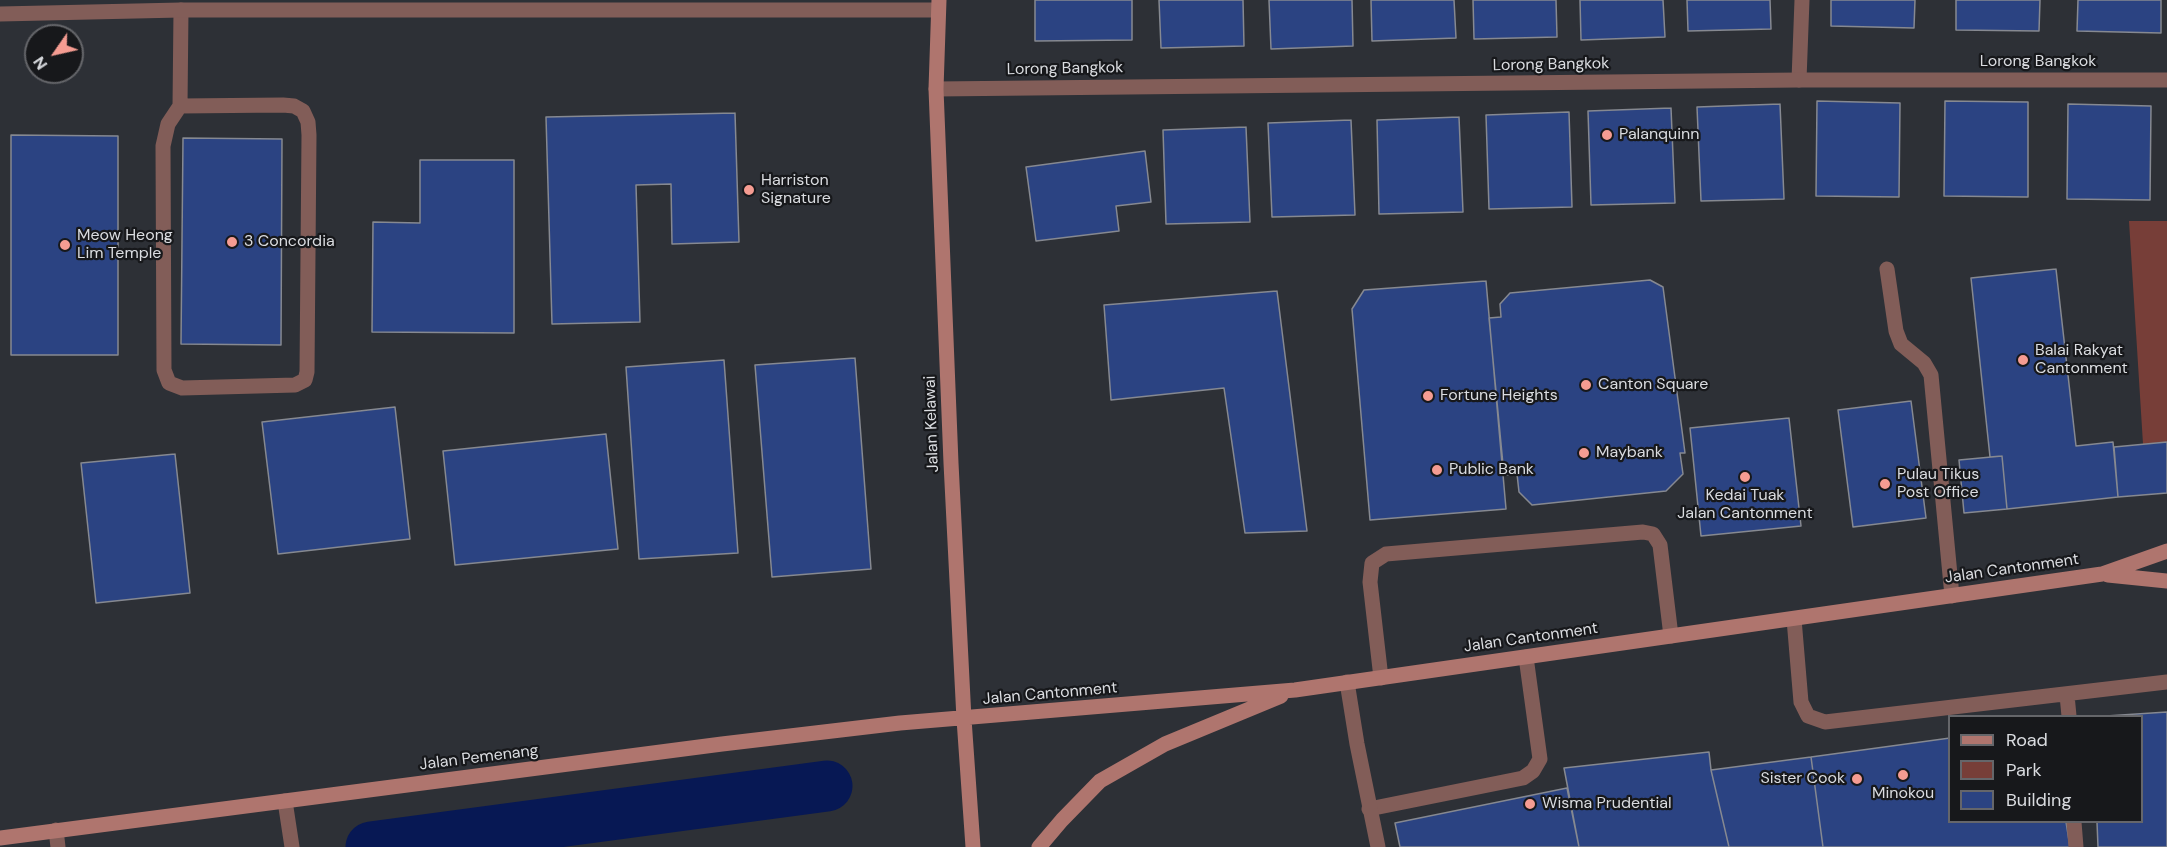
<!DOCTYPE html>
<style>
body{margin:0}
#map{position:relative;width:2167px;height:847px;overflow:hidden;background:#2d3036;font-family:"DM Sans",sans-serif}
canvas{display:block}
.legend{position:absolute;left:1948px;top:715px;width:195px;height:108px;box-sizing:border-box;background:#17181b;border:2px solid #65666a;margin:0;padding:8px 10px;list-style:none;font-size:18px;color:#dadce0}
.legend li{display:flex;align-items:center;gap:12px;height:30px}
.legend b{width:30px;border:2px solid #65666a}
.north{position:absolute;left:24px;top:24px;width:60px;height:60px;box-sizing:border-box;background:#17181b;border:2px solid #65666a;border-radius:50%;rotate:236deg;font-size:16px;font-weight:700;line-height:24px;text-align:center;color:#dadce0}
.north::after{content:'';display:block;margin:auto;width:21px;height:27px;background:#f59c92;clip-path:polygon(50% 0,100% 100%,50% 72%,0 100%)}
</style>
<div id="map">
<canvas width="2167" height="847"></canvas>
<ul class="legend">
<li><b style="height:8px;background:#af756e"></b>Road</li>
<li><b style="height:16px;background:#773e38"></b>Park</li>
<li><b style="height:16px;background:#2b4382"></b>Building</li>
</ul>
<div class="north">N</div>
</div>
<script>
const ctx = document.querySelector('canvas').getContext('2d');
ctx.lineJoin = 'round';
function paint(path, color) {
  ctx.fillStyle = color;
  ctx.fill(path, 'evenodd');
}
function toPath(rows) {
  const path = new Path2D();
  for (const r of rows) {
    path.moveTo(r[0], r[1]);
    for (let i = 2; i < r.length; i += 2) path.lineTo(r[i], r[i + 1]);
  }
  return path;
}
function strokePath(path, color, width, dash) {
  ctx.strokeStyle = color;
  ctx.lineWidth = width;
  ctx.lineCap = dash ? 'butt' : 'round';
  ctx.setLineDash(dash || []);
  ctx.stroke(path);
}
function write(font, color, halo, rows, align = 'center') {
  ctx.font = font + ' "DM Sans",sans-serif';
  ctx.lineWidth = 4.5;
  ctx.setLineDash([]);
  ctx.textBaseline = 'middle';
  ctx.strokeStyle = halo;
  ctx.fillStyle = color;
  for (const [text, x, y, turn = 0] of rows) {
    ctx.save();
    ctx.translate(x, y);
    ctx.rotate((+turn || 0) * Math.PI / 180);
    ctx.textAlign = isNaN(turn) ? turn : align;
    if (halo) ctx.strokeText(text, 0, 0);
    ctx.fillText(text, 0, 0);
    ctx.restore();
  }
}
paint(toPath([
 [2129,221,2167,221,2167,442,2143,444]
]), '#773e38');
strokePath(toPath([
 [371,847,827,786]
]), '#071854', 51);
const building = toPath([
 [1035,0,1132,0,1132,40,1035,41,1035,0],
 [1159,0,1243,0,1244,46,1161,48,1159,0],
 [1269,0,1352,0,1353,46,1271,49,1269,0],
 [1371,0,1454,0,1456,38,1372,41,1371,0],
 [1473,0,1556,0,1557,37,1474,39,1473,0],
 [1580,0,1663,0,1665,37,1581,40,1580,0],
 [1687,0,1770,0,1771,29,1688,31,1687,0],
 [1831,0,1915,0,1914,28,1831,26,1831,0],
 [1956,0,2040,0,2039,31,1956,30,1956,0],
 [2078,0,2161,0,2161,33,2077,31,2078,0],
 [1817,101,1900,103,1899,197,1816,196,1817,101],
 [1945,101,2028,102,2028,197,1944,196,1945,101],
 [1780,104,1784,199,1701,201,1697,107,1780,104],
 [2068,104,2151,106,2150,200,2067,199,2068,104],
 [1671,108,1675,203,1591,205,1588,111,1671,108],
 [1569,112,1572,207,1489,209,1486,115,1569,112],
 [735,113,739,242,672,244,671,184,636,185,640,322,552,324,546,117,735,113],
 [1459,117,1463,212,1379,214,1377,120,1459,117],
 [1351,120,1355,215,1272,217,1268,123,1351,120],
 [1246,127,1250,222,1166,224,1163,130,1246,127],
 [11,135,118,136,118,355,11,355,11,135],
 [183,138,282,139,281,345,181,344,183,138],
 [1145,151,1151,202,1116,206,1119,231,1036,241,1026,167,1145,151],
 [420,160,514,160,514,333,372,332,373,222,420,223,420,160],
 [2056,269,2076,446,2113,442,2118,497,2007,509,2002,456,1990,457,1971,278,2056,269],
 [1650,280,1663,287,1685,453,1680,453,1683,474,1666,491,1532,505,1519,492,1517,474,1504,475,1489,318,1501,317,1500,304,1510,293,1650,280],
 [1486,281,1506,509,1370,520,1352,309,1364,290,1486,281],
 [1277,291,1307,531,1245,533,1224,388,1111,400,1104,305,1277,291],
 [855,358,871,569,772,577,755,365,855,358],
 [724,360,738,553,639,559,626,367,724,360],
 [1911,401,1926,518,1853,527,1838,410,1911,401],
 [395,407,410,539,278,554,262,422,395,407],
 [1789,418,1801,526,1701,536,1690,428,1789,418],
 [606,434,618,549,455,565,443,451,606,434],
 [2167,442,2167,493,2118,497,2114,447,2167,442],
 [175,454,190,593,96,603,81,463,175,454],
 [2002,456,2007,509,1964,513,1959,460,2002,456],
 [2167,712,2167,847,2098,847,2097,822,2142,822,2142,716,2106,716,2167,712],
 [1950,738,1950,822,2066,822,2070,847,1823,847,1811,757,1950,738],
 [1709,752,1711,770,1729,847,1579,847,1564,768,1709,752],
 [1811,757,1823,847,1729,847,1711,770,1811,757],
 [1567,788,1579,847,1400,847,1395,823,1567,788]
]);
paint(building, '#2b4382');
strokePath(building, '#868991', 1.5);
strokePath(toPath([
 [1799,80,1802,0],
 [180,106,283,105,294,106,303,111,308,122,309,135,307,372,305,380,295,385,182,388,169,383,164,370,163,146,168,124,180,106,181,10],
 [1887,269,1896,331,1901,344,1924,363,1931,375,1952,596],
 [1794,619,1801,702,1808,716,1825,722,2167,682],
 [1381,678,1370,582,1372,563,1386,554,1643,532,1653,534,1660,545,1671,636],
 [2067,695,2069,716],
 [285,801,292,847],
 [1369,809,1523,778,1533,771,1540,759,1526,657],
 [2074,822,2076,847],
 [56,830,58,847]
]), '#825d58', 15);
strokePath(toPath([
 [0,14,181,10,937,10],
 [936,89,1799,80,2167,80],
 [1347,682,1357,744,1378,847]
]), '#825d58', 15);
strokePath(toPath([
 [939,0,936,89,951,463,964,719,973,847],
 [2108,575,2167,581],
 [0,838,722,744,900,723,1295,690,2102,574,2167,551],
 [1039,847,1062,820,1100,781,1165,744,1281,696]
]), '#af756e', 15);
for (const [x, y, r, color] of [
 [1607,135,6,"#f59c92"],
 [749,190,6,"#f59c92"],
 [232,242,6,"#f59c92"],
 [65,245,6,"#f59c92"],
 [2023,360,6,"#f59c92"],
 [1586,385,6,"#f59c92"],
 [1428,396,6,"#f59c92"],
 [1584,453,6,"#f59c92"],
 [1437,470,6,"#f59c92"],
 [1745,477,6,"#f59c92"],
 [1885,484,6,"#f59c92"],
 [1903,775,6,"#f59c92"],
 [1857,779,6,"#f59c92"],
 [1530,804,6,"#f59c92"]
]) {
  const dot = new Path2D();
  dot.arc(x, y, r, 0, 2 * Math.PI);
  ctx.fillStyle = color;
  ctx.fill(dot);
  strokePath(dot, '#17181b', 2);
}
write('16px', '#dadce0', '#17181b', [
 ["Lorong Bangkok",2038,62],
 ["Lorong Bangkok",1551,65,-1],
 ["Lorong Bangkok",1065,69,-1],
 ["Jalan Kelawai",932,424,-92],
 ["Jalan Cantonment",2012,569,-8],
 ["Jalan Cantonment",1531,638,-8],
 ["Jalan Cantonment",1050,694,-5],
 ["Jalan Pemenang",479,758,-7]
]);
write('16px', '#dadce0', '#17181b', [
 ["Palanquinn",1619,135],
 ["Harriston",761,181],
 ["Signature",761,199],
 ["Meow Heong",77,236],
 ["Lim Temple",77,254],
 ["3 Concordia",244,242],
 ["Balai Rakyat",2035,351],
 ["Cantonment",2035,369],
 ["Canton Square",1598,385],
 ["Fortune Heights",1440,396],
 ["Maybank",1596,453],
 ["Public Bank",1449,470],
 ["Pulau Tikus",1897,475],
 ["Post Office",1897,493],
 ["Kedai Tuak",1745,496,"center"],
 ["Jalan Cantonment",1745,514,"center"],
 ["Sister Cook",1845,779,"right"],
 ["Minokou",1903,794,"center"],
 ["Wisma Prudential",1542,804]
], 'left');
</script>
